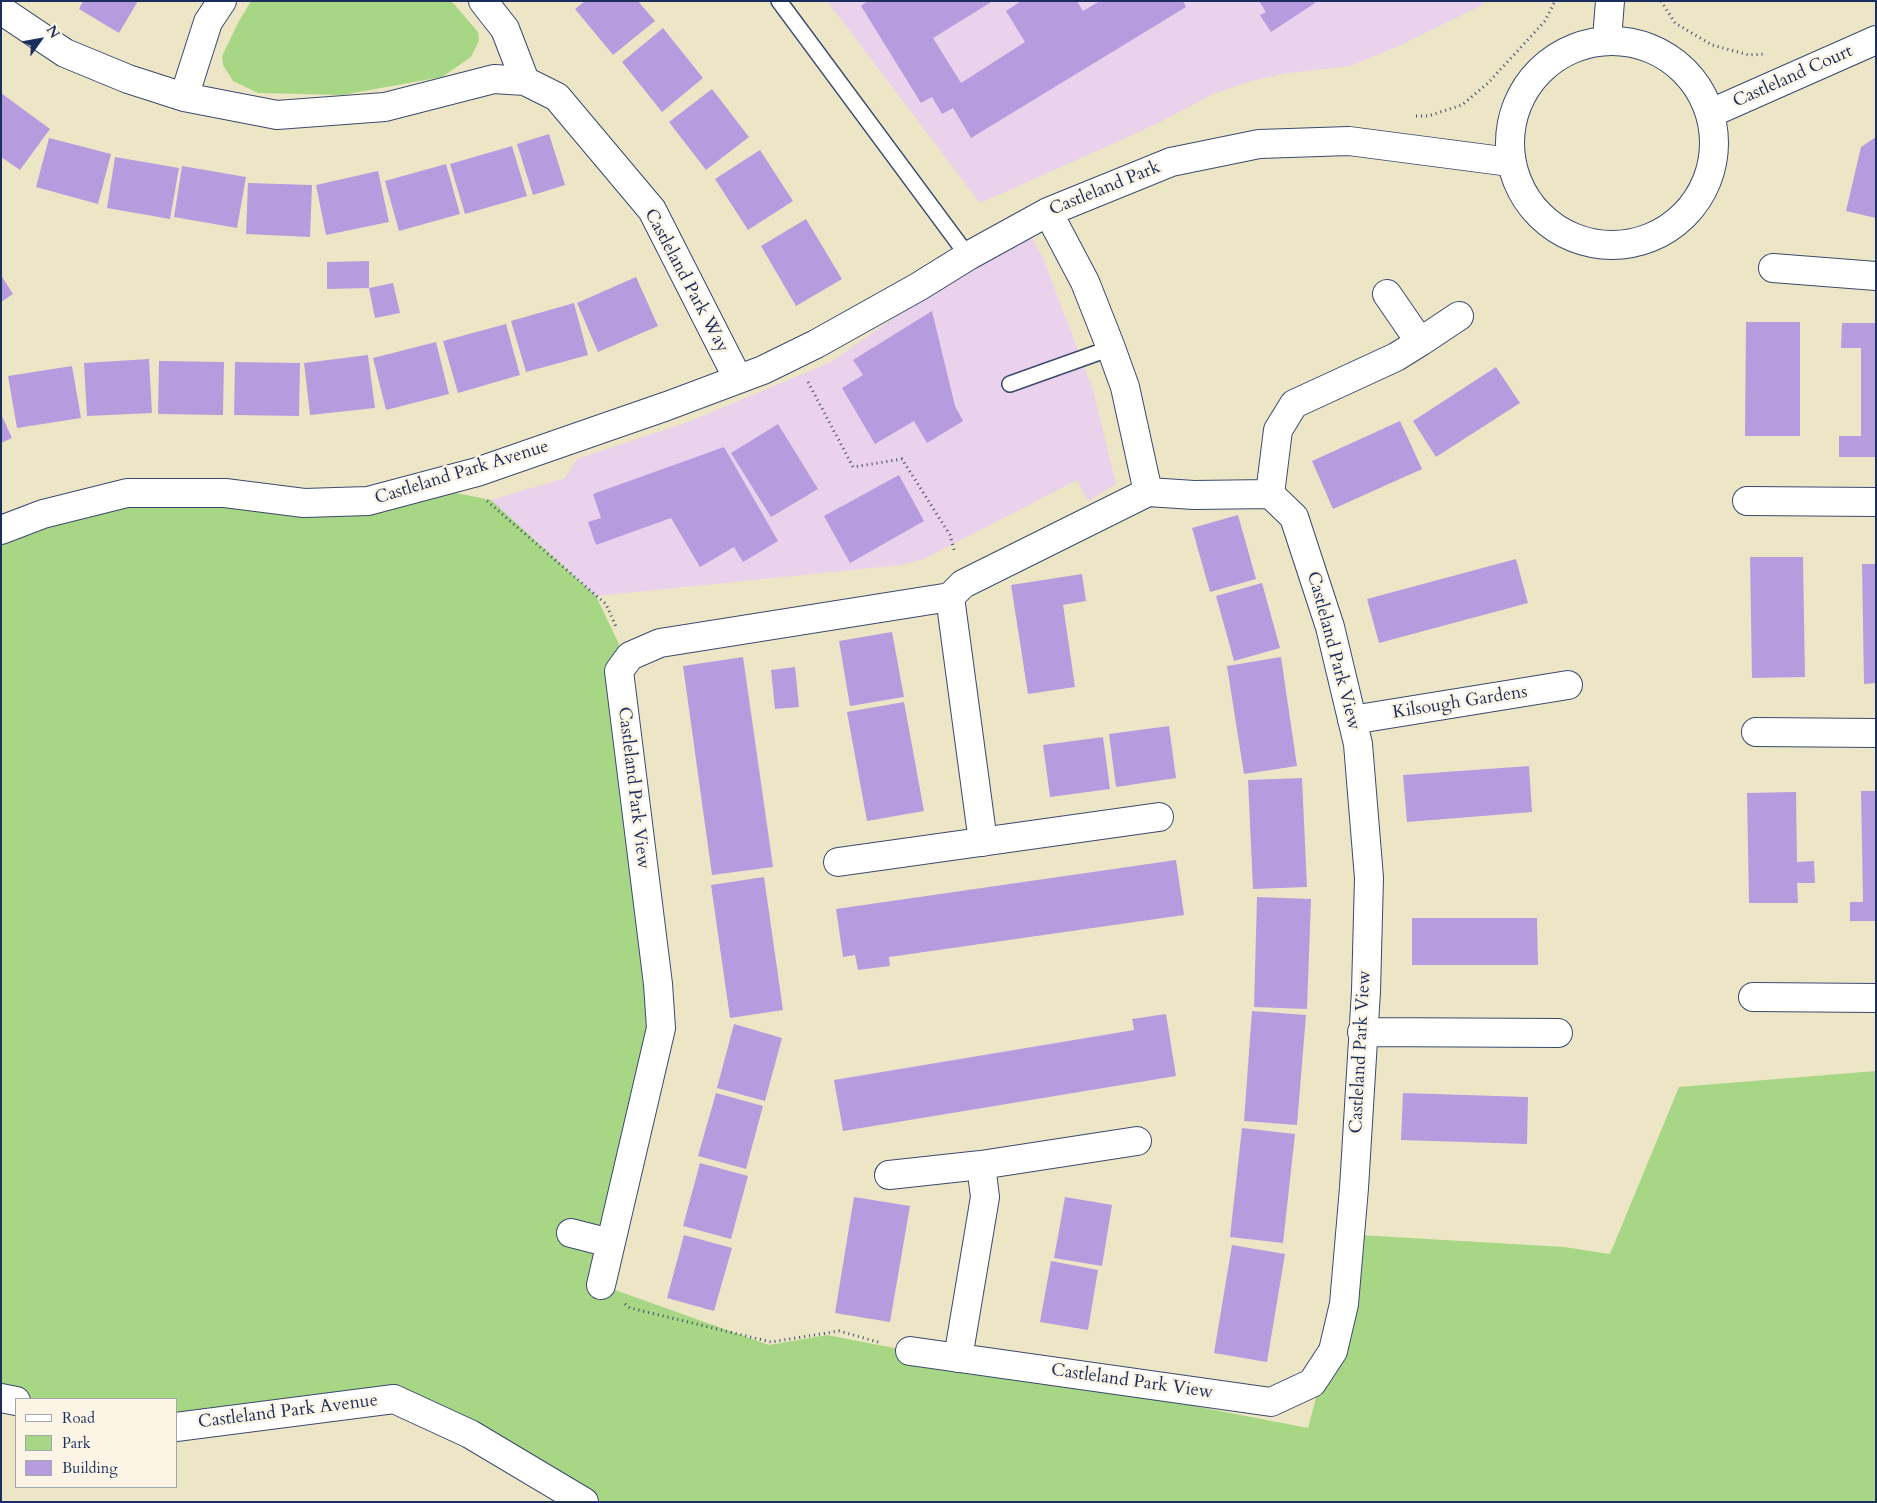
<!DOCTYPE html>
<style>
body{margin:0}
#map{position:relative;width:1877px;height:1503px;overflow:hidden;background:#ede6c6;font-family:Cardo,serif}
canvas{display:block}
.frame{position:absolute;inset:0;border:2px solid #1b2f5e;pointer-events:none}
.legend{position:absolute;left:15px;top:1398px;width:162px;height:90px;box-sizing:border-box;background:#fcf5e5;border:1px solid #a2a6af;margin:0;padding:6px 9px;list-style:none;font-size:15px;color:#1b2f5e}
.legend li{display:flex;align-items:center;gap:10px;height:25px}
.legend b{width:25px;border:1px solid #a2a6af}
.north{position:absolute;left:15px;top:15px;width:50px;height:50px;-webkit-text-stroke:4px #fcf5e5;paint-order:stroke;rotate:58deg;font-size:14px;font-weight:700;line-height:20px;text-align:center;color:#1b2f5e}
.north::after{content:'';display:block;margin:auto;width:18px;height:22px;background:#1b2f5e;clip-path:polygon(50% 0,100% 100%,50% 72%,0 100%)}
</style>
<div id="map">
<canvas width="1877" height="1503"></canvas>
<div class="frame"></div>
<ul class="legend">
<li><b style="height:6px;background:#fff"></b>Road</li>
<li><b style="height:14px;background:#a7d684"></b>Park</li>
<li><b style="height:14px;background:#b69cdf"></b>Building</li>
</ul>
<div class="north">N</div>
</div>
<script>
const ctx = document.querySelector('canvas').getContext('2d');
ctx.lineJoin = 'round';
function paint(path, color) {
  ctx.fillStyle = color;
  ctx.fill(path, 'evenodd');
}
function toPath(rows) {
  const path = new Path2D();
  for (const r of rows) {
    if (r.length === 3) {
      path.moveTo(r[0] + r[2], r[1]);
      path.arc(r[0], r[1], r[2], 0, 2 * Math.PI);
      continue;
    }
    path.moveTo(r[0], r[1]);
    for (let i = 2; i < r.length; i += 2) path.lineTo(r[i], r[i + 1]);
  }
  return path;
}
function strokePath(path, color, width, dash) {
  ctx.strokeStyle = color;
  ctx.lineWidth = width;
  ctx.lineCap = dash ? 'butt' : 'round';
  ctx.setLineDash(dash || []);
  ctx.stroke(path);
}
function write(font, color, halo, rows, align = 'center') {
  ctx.font = font + ' Cardo,serif';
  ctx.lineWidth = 5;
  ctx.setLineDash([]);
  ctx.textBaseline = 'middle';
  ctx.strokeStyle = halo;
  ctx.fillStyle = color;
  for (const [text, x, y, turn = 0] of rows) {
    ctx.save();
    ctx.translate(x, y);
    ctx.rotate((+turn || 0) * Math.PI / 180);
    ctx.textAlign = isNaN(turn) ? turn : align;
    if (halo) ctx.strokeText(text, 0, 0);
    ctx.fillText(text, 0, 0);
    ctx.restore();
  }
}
paint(toPath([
 [827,1,1485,1,1482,5,1403,44,1351,66,1287,73,1248,82,1213,94,1158,123,1117,142,980,203],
 [1032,238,1043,258,1093,390,1116,484,1088,501,1077,480,924,559,901,565,596,596,491,500,565,478,577,459,688,422,831,362,935,289,971,267]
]), '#ead1ec');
paint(toPath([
 [251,1,450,1,455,5,478,32,479,41,471,57,442,77,342,95,258,93,233,81,223,65,222,56,238,23],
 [451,492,491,500,596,596,619,644,619,671,658,984,601,1285,769,1345,827,1335,1308,1428,1359,1235,1564,1247,1610,1254,1679,1087,1876,1071,1876,1502,585,1502,394,1399,176,1427,176,1399,1,1398,1,530,127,493]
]), '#a7d684');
paint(toPath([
 [83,1,138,1,119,33,79,9],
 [585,1,638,1,655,21,613,55,575,9],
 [868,1,993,1,933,38,961,83,1025,42,1006,11,1021,1,1077,1,1083,11,1100,1,1183,1,1186,7,971,138,953,108,942,114,932,97,921,103,861,6],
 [1259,1,1314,1,1315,3,1271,32,1260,15,1266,12],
 [663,28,703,78,662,112,622,62],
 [712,89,749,137,706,170,669,122],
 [1,93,50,129,20,170,1,157],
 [549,134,565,185,533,195,517,144],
 [1876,137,1876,218,1846,211,1861,147],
 [49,138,111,154,98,204,36,187],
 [512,146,527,196,465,214,450,164],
 [760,150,793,201,748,230,715,179],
 [115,157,179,168,170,219,107,208],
 [446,164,460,214,399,231,385,181],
 [182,166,246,177,237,228,174,217],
 [378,171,389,222,326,235,316,185],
 [248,183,312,185,310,237,246,234],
 [806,219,842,279,796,306,761,246],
 [369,261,369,288,327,289,327,262],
 [1,275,13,294,1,302],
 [636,277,658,326,598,352,577,303],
 [393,283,400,313,375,318,369,288],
 [574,303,588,355,526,372,511,321],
 [932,311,955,406,963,421,927,443,914,421,875,444,842,388,863,375,853,360],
 [1746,322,1800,322,1800,436,1745,436],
 [1842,323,1876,323,1876,457,1839,457,1839,436,1861,436,1861,348,1841,348],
 [506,324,520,375,458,393,443,341],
 [436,342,449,394,386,410,373,358],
 [368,355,375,408,310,415,304,363],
 [149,359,152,413,87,416,84,363],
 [159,361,224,362,223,415,158,414],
 [235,362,300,363,299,416,234,415],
 [72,366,81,418,17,428,8,376],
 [1496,367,1520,403,1436,457,1413,421],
 [1,414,12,438,1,443],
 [1400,421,1422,469,1333,509,1312,461],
 [778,424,818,489,771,517,731,453],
 [724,447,778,541,743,562,734,547,700,567,671,518,596,545,588,522,601,518,593,494],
 [899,475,924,521,850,563,824,516],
 [1238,515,1256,579,1210,592,1192,528],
 [1750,557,1803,557,1805,677,1752,678],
 [1516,559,1528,603,1379,643,1367,599],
 [1862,564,1876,564,1876,683,1864,684],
 [1082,574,1086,601,1063,605,1075,687,1028,694,1011,585],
 [1262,583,1280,648,1234,661,1216,596],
 [892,632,904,697,850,706,839,641],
 [743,657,773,867,712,875,683,666],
 [1281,657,1297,766,1244,774,1227,666],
 [795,667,799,707,775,709,771,670],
 [904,702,924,811,867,821,847,712],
 [1169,726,1176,778,1116,787,1109,734],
 [1103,737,1110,789,1050,797,1043,745],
 [1529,766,1532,812,1407,822,1403,775],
 [1302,778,1307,887,1253,889,1248,780],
 [1861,791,1876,791,1876,921,1850,921,1850,902,1863,902],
 [1796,792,1797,862,1814,861,1815,883,1797,883,1798,903,1749,903,1747,793],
 [1176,860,1184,915,889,957,890,966,858,970,855,955,843,957,836,909],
 [764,877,783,1010,730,1018,711,885],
 [1257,897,1311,899,1307,1009,1254,1007],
 [1412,918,1537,918,1538,965,1412,965],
 [1252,1011,1306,1015,1297,1125,1244,1121],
 [1166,1014,1176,1076,843,1131,834,1080,1134,1030,1132,1019],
 [734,1024,782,1038,765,1101,717,1088],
 [716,1093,763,1106,746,1169,698,1156],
 [1403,1093,1528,1097,1527,1144,1401,1140],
 [1242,1128,1295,1134,1283,1243,1230,1237],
 [700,1163,748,1176,731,1239,683,1226],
 [854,1197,910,1206,890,1322,835,1313],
 [1065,1197,1112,1205,1102,1266,1054,1258],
 [684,1235,732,1248,714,1311,667,1298],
 [1232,1245,1285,1254,1267,1362,1214,1353],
 [1051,1261,1098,1270,1088,1330,1040,1322]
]), '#b69cdf');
const service = toPath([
 [779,1,968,256],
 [1010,384,1111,348]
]);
const minor = toPath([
 [222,1,208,22,184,97,277,115,385,107,494,79,525,81,557,97,652,210,738,379],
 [483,1,505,29,525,81],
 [1,10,65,53,128,79,184,97],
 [1711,113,1876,40],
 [1773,268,1876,276],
 [1387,294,1420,342],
 [1270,494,1278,430,1294,404,1396,357,1420,342,1459,316],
 [1747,501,1876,502],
 [1,530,43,514,127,493,225,493,304,503,368,501,477,472,667,406,763,370,816,344,918,287,968,256,1048,212,1171,162,1259,144,1349,141,1510,162],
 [950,597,983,842],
 [1352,720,1568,685],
 [1756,732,1876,733],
 [838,862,1159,817],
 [1753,997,1876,998],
 [1362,1032,1558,1033],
 [889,1175,981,1165,1137,1141],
 [571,1233,610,1243],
 [601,1285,661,1028,658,984,619,671,630,656,660,643,950,597,963,584,1148,492],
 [910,1351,1271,1402,1312,1383,1333,1351,1344,1304,1354,1188,1366,991,1369,878,1358,744,1330,627,1294,517,1270,494,1194,495,1148,492,1125,387,1111,348,1085,282,1048,212],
 [958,1358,985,1197,981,1165],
 [1,1398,16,1401],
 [176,1427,394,1399,470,1434,584,1502]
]);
const tertiary = toPath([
 [1607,39,1610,1],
 [1612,143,102]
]);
strokePath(service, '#3a4a6e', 18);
strokePath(minor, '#3a4a6e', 30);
strokePath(tertiary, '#3a4a6e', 30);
strokePath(toPath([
 [1661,1,1675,23,1712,45,1749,55,1764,54],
 [1416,116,1428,116,1462,105,1488,83,1545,21,1555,1],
 [808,382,853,467,902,459,950,535,955,553],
 [487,501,606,604,617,629],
 [625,1304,630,1308,771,1342,839,1331,881,1343]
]), '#3a4a6e', 3, [1, 4]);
strokePath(service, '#fff', 15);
strokePath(minor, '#fff', 28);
strokePath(tertiary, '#fff', 28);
write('18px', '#1b2f5e', '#fcf5e5', [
 ["Castleland Court",1793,77,-24],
 ["Castleland Park",1105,189,-22],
 ["Castleland Park Way",686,281,62],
 ["Castleland Park Avenue",462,473,-17],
 ["Castleland Park View",1333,651,75],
 ["Kilsough Gardens",1460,703,-9],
 ["Castleland Park View",633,788,83],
 ["Castleland Park View",1361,1052,-87],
 ["Castleland Park View",1132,1382,8],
 ["Castleland Park Avenue",288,1412,-7]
]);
</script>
